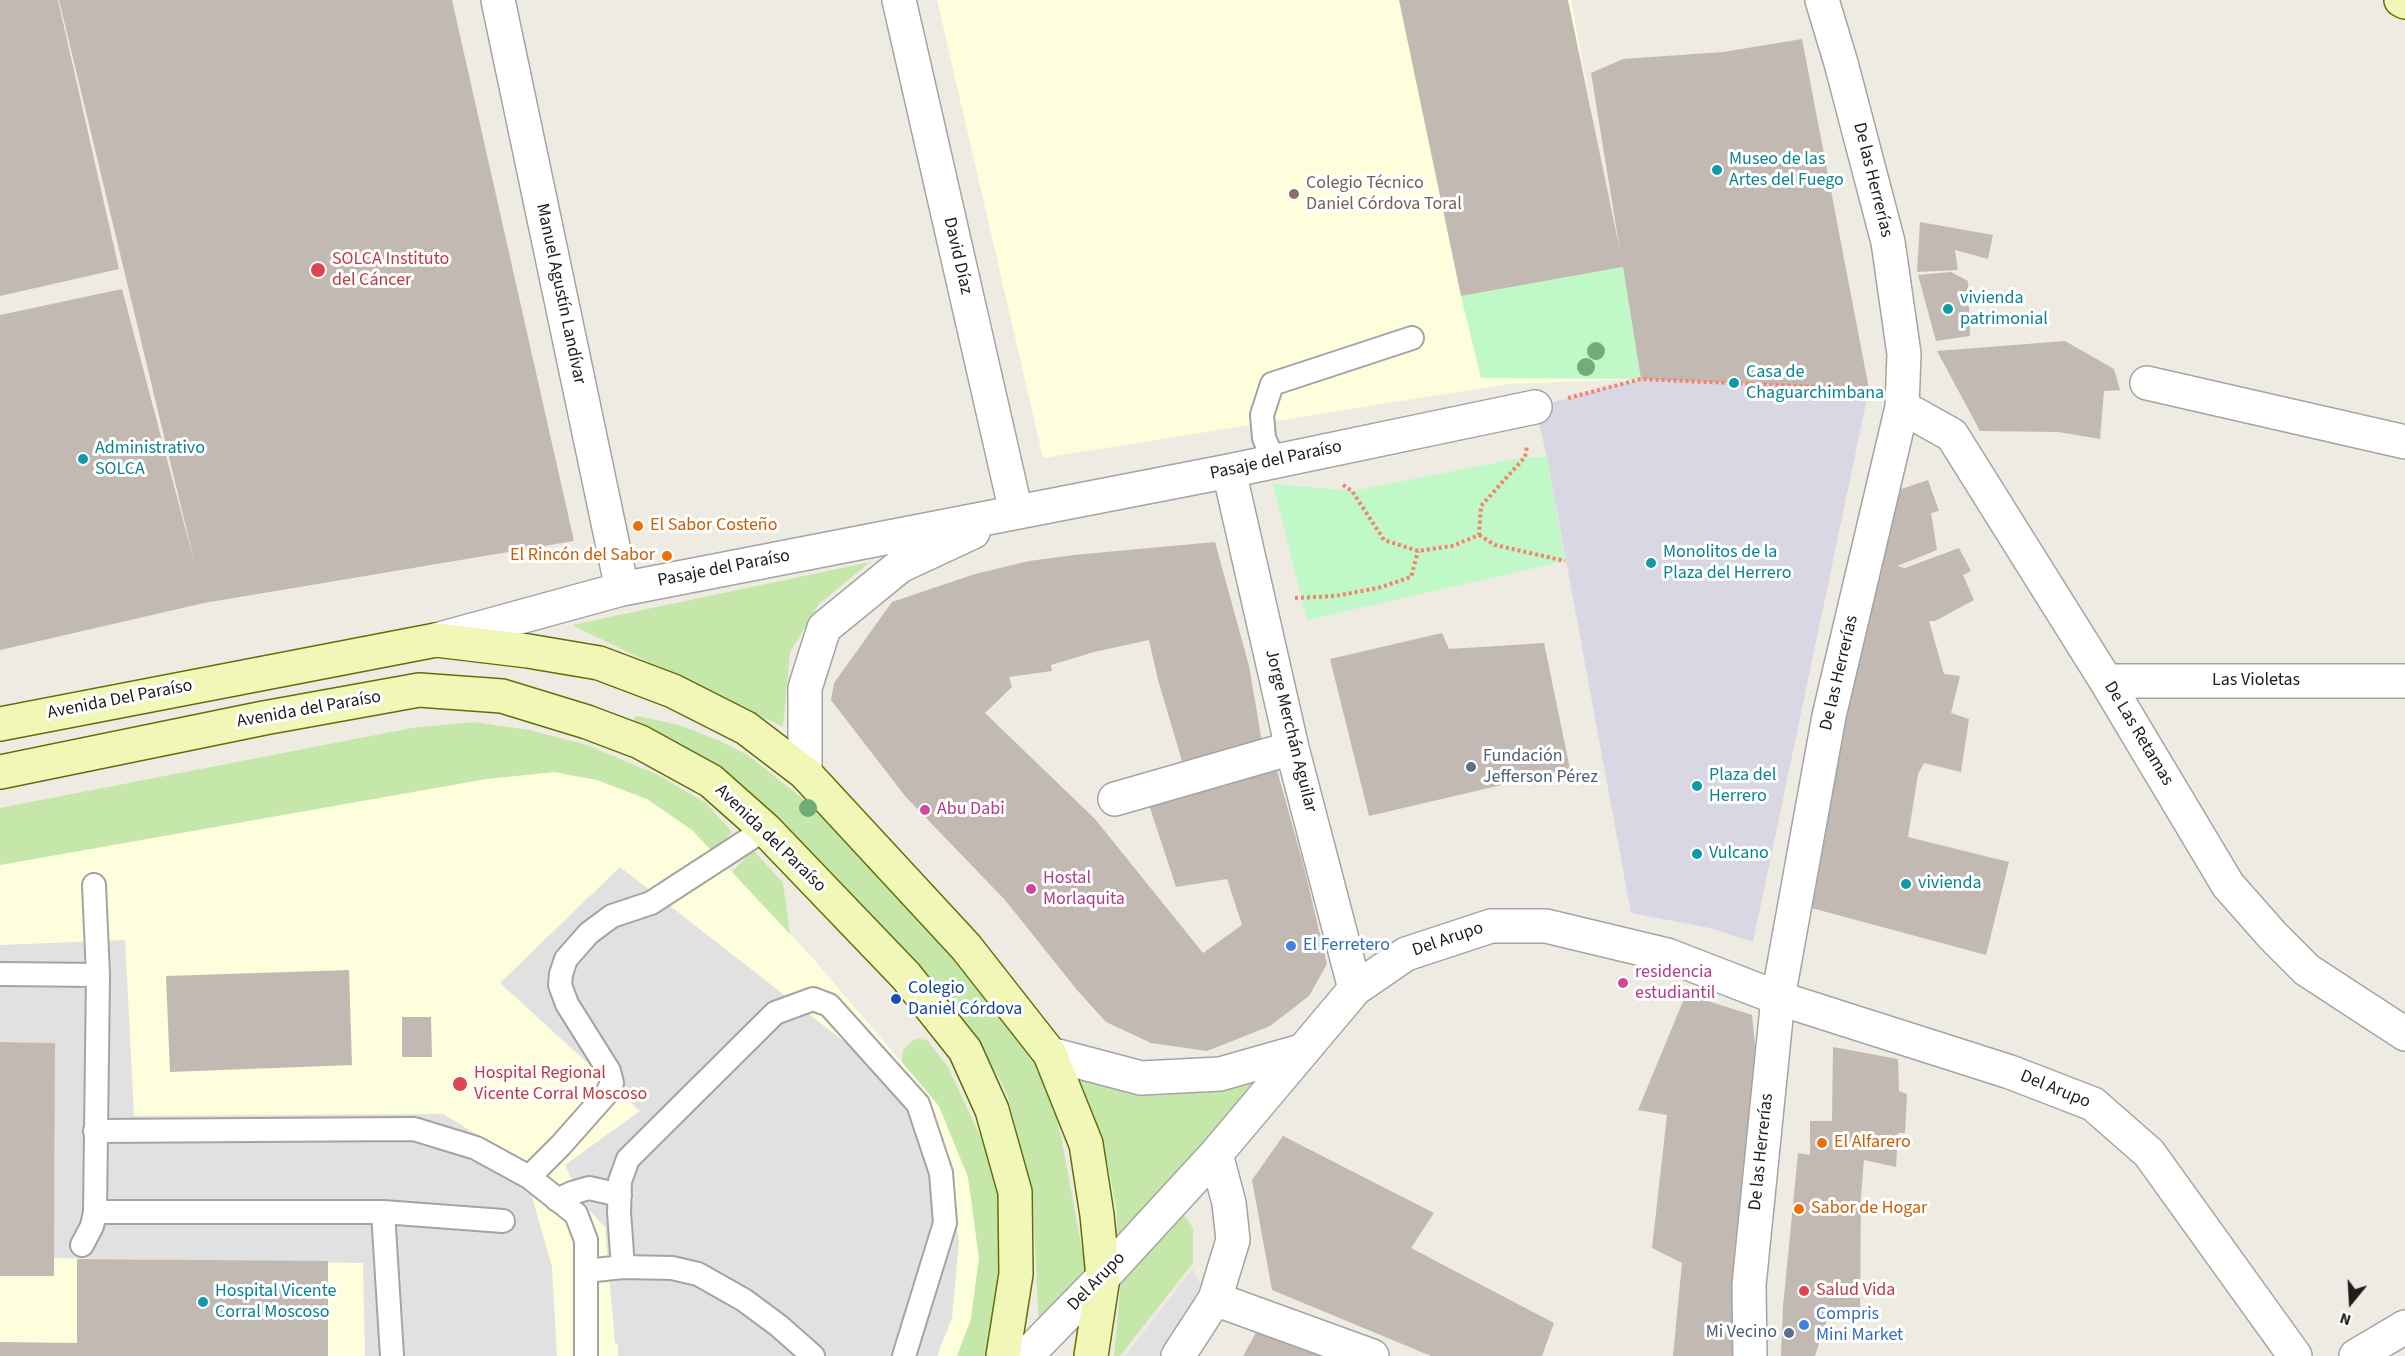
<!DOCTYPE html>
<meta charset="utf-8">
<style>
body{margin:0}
#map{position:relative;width:2405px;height:1356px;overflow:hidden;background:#eeebe3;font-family:"Source Sans 3",sans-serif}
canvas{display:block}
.north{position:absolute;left:2321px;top:1272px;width:60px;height:60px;-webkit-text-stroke:4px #fff;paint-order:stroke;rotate:198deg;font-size:16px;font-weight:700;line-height:24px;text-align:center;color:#1d1d1d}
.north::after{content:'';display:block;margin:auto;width:21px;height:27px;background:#1d1d1d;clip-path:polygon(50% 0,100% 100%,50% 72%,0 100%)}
</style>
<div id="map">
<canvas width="2405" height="1356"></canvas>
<div class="north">N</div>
</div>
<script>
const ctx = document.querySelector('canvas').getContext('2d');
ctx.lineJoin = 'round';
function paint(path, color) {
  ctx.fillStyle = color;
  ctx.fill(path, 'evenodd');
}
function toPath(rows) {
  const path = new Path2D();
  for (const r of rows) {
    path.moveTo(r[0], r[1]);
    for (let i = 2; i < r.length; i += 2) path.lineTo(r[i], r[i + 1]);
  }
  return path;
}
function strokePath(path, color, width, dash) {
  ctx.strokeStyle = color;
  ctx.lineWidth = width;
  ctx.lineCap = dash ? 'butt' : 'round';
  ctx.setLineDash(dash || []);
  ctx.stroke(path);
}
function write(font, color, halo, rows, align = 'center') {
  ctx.font = font + ' "Source Sans 3",sans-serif';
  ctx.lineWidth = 6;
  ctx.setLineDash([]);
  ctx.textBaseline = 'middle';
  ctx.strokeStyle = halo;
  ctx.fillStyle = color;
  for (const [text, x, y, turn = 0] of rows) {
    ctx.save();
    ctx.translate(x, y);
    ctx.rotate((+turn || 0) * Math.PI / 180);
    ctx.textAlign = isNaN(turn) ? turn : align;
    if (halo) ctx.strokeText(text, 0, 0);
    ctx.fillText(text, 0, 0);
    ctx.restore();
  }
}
paint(toPath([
 [937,0,1571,0,1641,379,1508,384,1043,458],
 [554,772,597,780,647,799,692,830,810,955,939,1106,968,1177,979,1258,971,1319,957,1356,0,1356,0,865,486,779]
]), '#fcfedc');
paint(toPath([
 [870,562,819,604,790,652,783,727,572,625],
 [638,716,682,726,720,741,749,756,813,807,958,960,1033,1056,1047,1081,1061,1136,1088,1283,1039,1333,1033,1197,1008,1097,999,1078,952,1008,917,966,781,820,724,773,695,753,632,724,635,717],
 [474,722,529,730,587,745,656,774,706,803,732,832,714,853,692,830,647,799,597,780,554,772,486,779,0,865,0,808,412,728],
 [753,850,783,883,790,934,732,872],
 [918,1039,927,1040,948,1067,987,1151,1000,1189,1003,1285,991,1356,957,1356,971,1319,979,1258,968,1177,939,1106,902,1062,903,1050,912,1041],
 [1273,1070,1117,1246,1117,1212,1103,1140,1077,1071],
 [1182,1212,1193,1228,1193,1263,1120,1356,1114,1356,1121,1280]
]), '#c5e7aa');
paint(toPath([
 [1623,267,1641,379,1481,378,1461,296],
 [1525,457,1547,457,1565,561,1307,620,1273,484,1352,491]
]), '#c0f8c7');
paint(toPath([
 [620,867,919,1100,946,1169,959,1241,952,1318,937,1356,618,1356,618,1344,615,1343,605,1227,583,1204,565,1165,640,1111,500,983],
 [125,940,134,1116,443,1114,522,1162,552,1267,557,1356,365,1356,363,1263,54,1258,55,1043,0,1042,0,945],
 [1193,1269,1208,1299,1163,1356,1125,1356]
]), '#e1e1e1');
paint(toPath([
 [1641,379,1869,389,1753,942,1710,928,1631,913,1547,457,1535,407]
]), '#d8d7e3');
paint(toPath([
 [0,0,58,0,119,269,0,296],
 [59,0,452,0,574,541,204,603,0,650,0,315,122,289,195,565],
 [1399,0,1568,0,1620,251,1591,73,1623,59,1723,52,1802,39,1869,389,1641,379,1623,267,1461,296],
 [1920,222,1993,235,1988,259,1955,250,1958,270,1917,272],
 [1951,272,1968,281,1970,336,1936,341,1918,275],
 [2065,341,2114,369,2120,390,2104,391,2100,439,2058,432,1980,431,1937,351],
 [1928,480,1939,511,1931,513,1937,550,1897,566,1905,568,1959,548,1971,571,1963,575,1974,600,1935,621,1929,621,1944,674,1960,676,1951,713,1969,719,1961,772,1924,763,1918,774,1908,837,2009,862,1986,955,1804,906,1880,562,1901,489],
 [1215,542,1249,666,1262,742,1182,761,1158,680,1149,640,1094,652,1051,665,1052,671,1009,677,1012,687,985,713,1095,819,1203,953,1242,925,1227,879,1176,887,1148,802,1277,770,1304,867,1327,964,1309,996,1270,1026,1207,1051,1151,1043,1106,1022,1077,990,1005,900,905,796,831,700,834,683,892,602,975,574,1029,561,1074,555],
 [1442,633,1449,649,1544,643,1570,769,1369,816,1330,659],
 [349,970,352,1065,170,1072,166,976],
 [1686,994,1752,1015,1756,1053,1736,1356,1673,1356,1682,1263,1652,1248,1667,1115,1638,1110],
 [402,1017,431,1017,432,1057,402,1057],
 [0,1042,55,1043,54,1276,0,1276],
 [1833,1047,1898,1059,1899,1091,1907,1094,1905,1133,1898,1133,1896,1167,1864,1160,1861,1197,1860,1311,1830,1310,1815,1356,1781,1356,1783,1307,1798,1153,1810,1155,1810,1121,1832,1121],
 [1283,1136,1434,1213,1411,1248,1554,1323,1542,1356,1431,1356,1272,1290,1252,1180],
 [77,1259,328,1261,328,1356,0,1356,0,1342,77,1343],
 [1258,1329,1327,1356,1243,1356]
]), '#c2bab2');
const lane = toPath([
 [1274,461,1264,438,1262,415,1272,384,1412,338],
 [0,974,98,975],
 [95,1131,414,1129,476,1148,529,1177,576,1214,586,1240,586,1356],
 [529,1177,561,1145,607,1093,612,1083,609,1071,567,1004,560,985,561,974,566,959,589,933,612,916,651,903,765,829],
 [557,1200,572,1193,589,1188,620,1195],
 [95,1212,383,1212,503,1221],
 [383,1212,392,1356],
 [82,1245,92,1226,95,1212,98,975,94,885],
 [623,1267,619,1212,620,1181,628,1159,775,1013,813,999,829,1005,918,1104,941,1173,945,1223,904,1356],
 [586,1271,623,1267,672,1268,698,1274,744,1300,779,1326,813,1356]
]);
const street = toPath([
 [498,0,622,589],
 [899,0,1016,512],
 [2147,383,2405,442],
 [1902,407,1952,435,2106,681,2228,885,2273,936,2307,970,2405,1034],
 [1229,471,1292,748,1355,989],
 [436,640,622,589,1229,471,1535,407],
 [2106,681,2405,681],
 [805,773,805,688,824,628,900,566,973,532],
 [1115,799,1292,748],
 [1050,1054,1141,1078,1220,1074,1301,1051],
 [1215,1299,1372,1356],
 [1026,1356,1103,1277,1216,1154,1355,989,1406,954,1491,926,1546,926,1667,955,1778,998,2010,1072,2093,1104,2149,1153,2295,1356],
 [1178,1356,1215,1299,1233,1240,1229,1203,1216,1154],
 [1750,1356,1749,1285,1778,998,1829,716,1902,407,1904,354,1888,242,1841,63,1822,0],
 [2356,1356,2405,1327]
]);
const secondary = toPath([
 [2401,0,2405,2],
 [0,724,436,640,528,651,599,663,673,691,746,728,805,773,966,947,1050,1054,1086,1144,1097,1215,1103,1277,1091,1356],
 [0,772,264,718,419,690,502,696,587,722,640,742,711,781,765,829,906,976,965,1050,992,1110,1015,1192,1016,1274,1003,1356]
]);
strokePath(lane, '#a4a4a4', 26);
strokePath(street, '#a4a4a4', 36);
strokePath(secondary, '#607008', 36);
strokePath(toPath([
 [1568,398,1641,379,1867,389],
 [1343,485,1352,491,1384,540,1418,551,1452,546,1479,535,1481,506,1525,457,1527,446],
 [1479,535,1495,545,1565,561],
 [1295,598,1335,596,1378,588,1411,577,1418,551]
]), '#f6816c', 4, [3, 3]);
strokePath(lane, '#fff', 22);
strokePath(street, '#fff', 33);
strokePath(secondary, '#f1f7b7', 33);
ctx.fillStyle = '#73ac76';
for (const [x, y] of [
 [1596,351],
 [1586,367],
 [808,808]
]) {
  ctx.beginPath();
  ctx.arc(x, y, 9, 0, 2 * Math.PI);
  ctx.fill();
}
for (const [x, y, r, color] of [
 [1717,170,6,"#0f9aa8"],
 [1294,194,6,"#8d6e63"],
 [318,270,8,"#e0444e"],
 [1948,309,6,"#0f9aa8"],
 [1734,383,6,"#0f9aa8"],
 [83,459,6,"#0f9aa8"],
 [638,526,6,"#e8710a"],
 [667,556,6,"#e8710a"],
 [1651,563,6,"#0f9aa8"],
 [1471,767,6,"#5c6f8a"],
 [1697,786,6,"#0f9aa8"],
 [925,810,6,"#d1479c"],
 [1697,854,6,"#0f9aa8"],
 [1906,884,6,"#0f9aa8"],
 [1031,889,6,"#d1479c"],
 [1291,946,6,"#3f7fe0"],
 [1623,983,6,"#d1479c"],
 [896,999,6,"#1a4fb4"],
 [460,1084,8,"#e0444e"],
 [1822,1143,6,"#e8710a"],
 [1799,1209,6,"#e8710a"],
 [1804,1291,6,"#e0444e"],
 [203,1302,6,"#0f9aa8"],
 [1804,1325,6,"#3f7fe0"],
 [1789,1333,6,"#5c6f8a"]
]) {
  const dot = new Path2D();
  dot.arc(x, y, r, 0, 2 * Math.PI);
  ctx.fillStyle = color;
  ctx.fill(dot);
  strokePath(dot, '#fff', 2);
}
write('18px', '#0d838f', '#fff', [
 ["Museo de las",1729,160],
 ["Artes del Fuego",1729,181],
 ["vivienda",1960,299],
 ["patrimonial",1960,320],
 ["Casa de",1746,373],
 ["Chaguarchimbana",1746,394],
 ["Administrativo",95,449],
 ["SOLCA",95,470],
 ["Monolitos de la",1663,553],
 ["Plaza del Herrero",1663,574],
 ["Plaza del",1709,776],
 ["Herrero",1709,797],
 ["Vulcano",1709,854],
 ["vivienda",1918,884],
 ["Hospital Vicente",215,1292],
 ["Corral Moscoso",215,1313]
], 'left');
write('18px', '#1d1d1d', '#fff', [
 ["De las Herrerías",1872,180,76],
 ["David Díaz",957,256,77],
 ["Manuel Agustín Landívar",560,294,78],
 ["Pasaje del Paraíso",1276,461,-12],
 ["Pasaje del Paraíso",724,569,-11],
 ["De las Herrerías",1840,673,-77],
 ["Las Violetas",2256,681],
 ["Avenida Del Paraíso",120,700,-11],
 ["Avenida del Paraíso",309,710,-10],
 ["Jorge Merchán Aguilar",1290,731,76],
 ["De Las Retamas",2138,734,59],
 ["Avenida del Paraíso",770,839,44],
 ["Del Arupo",1448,940,-19],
 ["Del Arupo",2055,1090,22],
 ["De las Herrerías",1762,1152,-84],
 ["Del Arupo",1097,1282,-46]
]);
write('18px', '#785e54', '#fff', [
 ["Colegio Técnico",1306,184],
 ["Daniel Córdova Toral",1306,205]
], 'left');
write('18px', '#be3a42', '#fff', [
 ["SOLCA Instituto",332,260],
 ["del Cáncer",332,281],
 ["Hospital Regional",474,1074],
 ["Vicente Corral Moscoso",474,1095],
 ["Salud Vida",1816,1291]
], 'left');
write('18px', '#c56008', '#fff', [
 ["El Sabor Costeño",650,526],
 ["El Rincón del Sabor",655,556,"right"],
 ["El Alfarero",1834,1143],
 ["Sabor de Hogar",1811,1209]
], 'left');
write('18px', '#4e5e75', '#fff', [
 ["Fundación",1483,757],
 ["Jefferson Pérez",1483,778],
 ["Mi Vecino",1777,1333,"right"]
], 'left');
write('18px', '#b23c85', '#fff', [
 ["Abu Dabi",937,810],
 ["Hostal",1043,879],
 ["Morlaquita",1043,900],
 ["residencia",1635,973],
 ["estudiantil",1635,994]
], 'left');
write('18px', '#366cbe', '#fff', [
 ["El Ferretero",1303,946],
 ["Compris",1816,1315],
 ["Mini Market",1816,1336]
], 'left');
write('18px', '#164399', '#fff', [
 ["Colegio",908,989],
 ["Daniel Córdova",908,1010]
], 'left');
</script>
